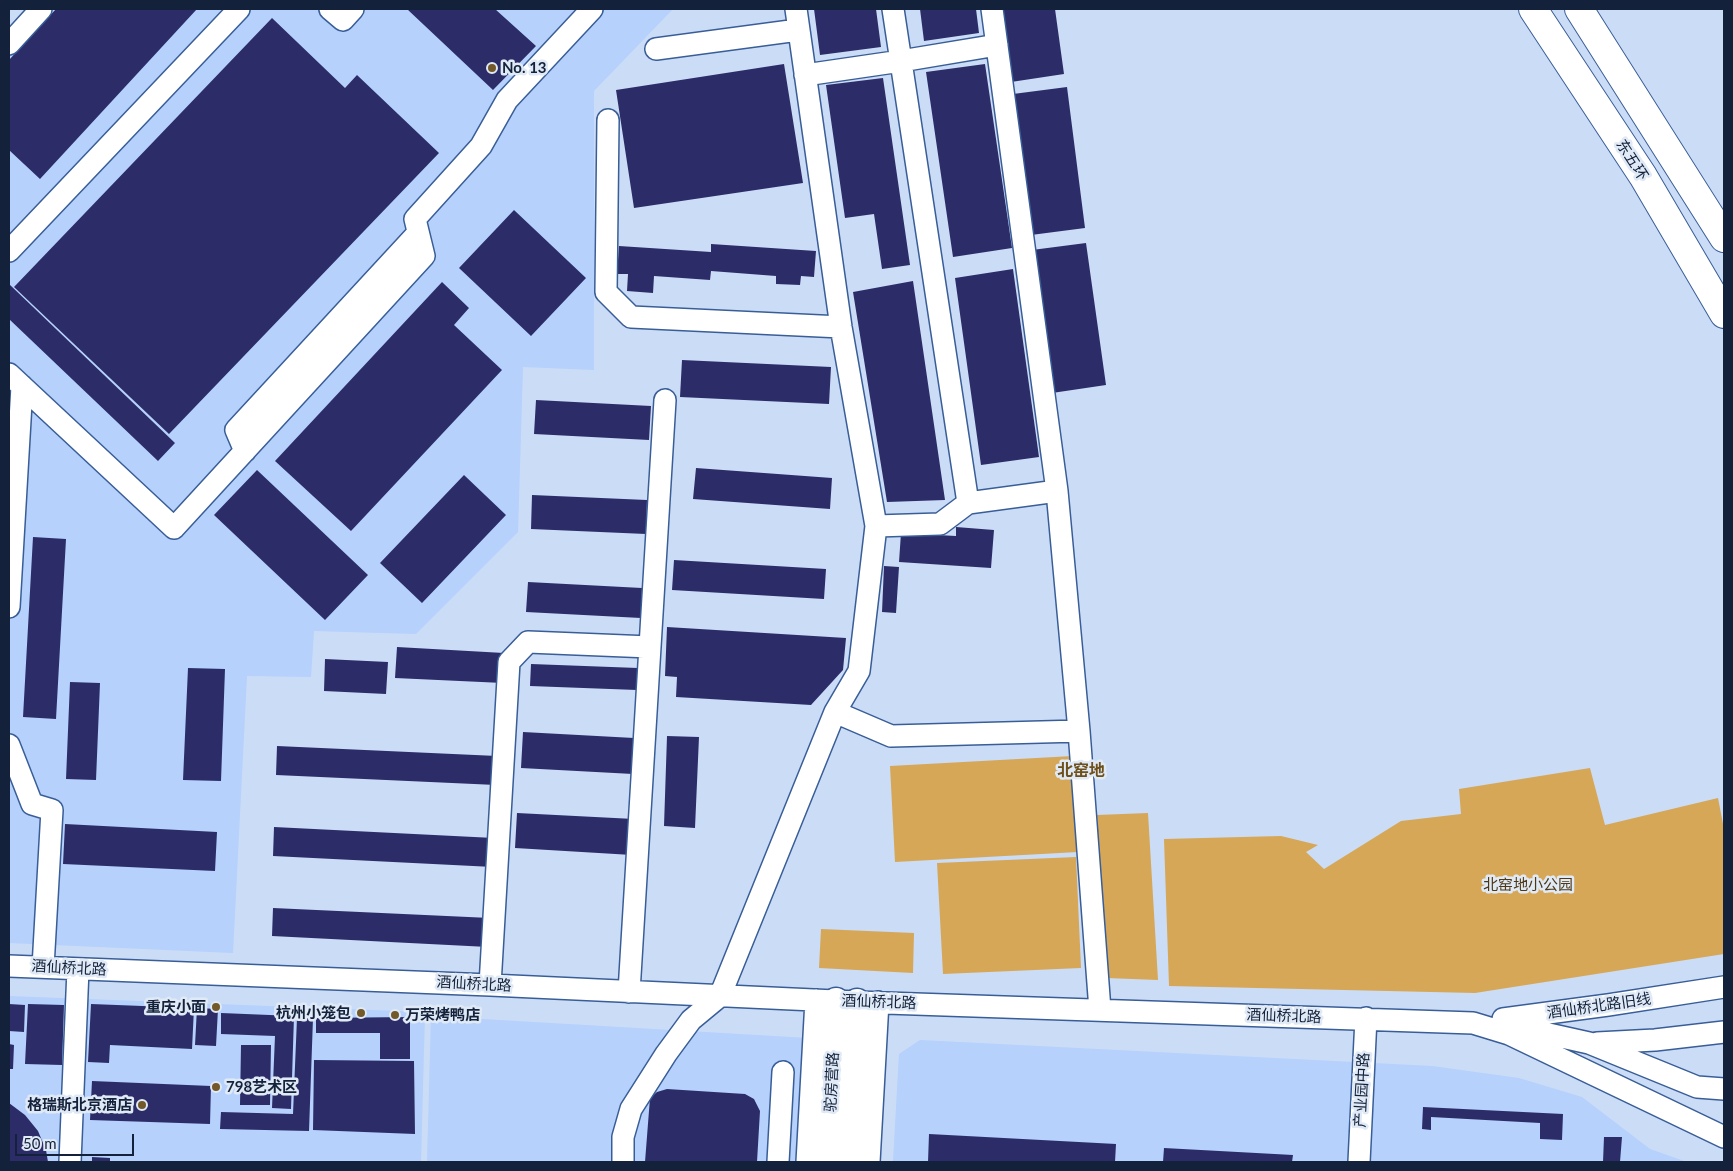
<!DOCTYPE html>
<meta charset="utf-8">
<style>
body{margin:0}
#map{position:relative;width:1733px;height:1171px;overflow:hidden;background:#cbdcf7;font-family:Lato,sans-serif}
canvas{display:block}
.frame{position:absolute;inset:0;border:10px solid #13223a;pointer-events:none}
.scale{position:absolute;left:15px;top:1134px;width:119px;height:22px;box-sizing:border-box;border:2px solid #13223a;border-top:0;padding-left:6px;font-size:15px;line-height:18px;white-space:nowrap;color:#13223a;-webkit-text-stroke:4px #e0e9f6;paint-order:stroke}
</style>
<div id="map">
<canvas width="1733" height="1171"></canvas>
<div class="frame"></div>
<div class="scale">50 m</div>
</div>
<script>
const ctx = document.querySelector('canvas').getContext('2d');
ctx.lineJoin = 'round';
function paint(path, color) {
  ctx.fillStyle = color;
  ctx.fill(path, 'evenodd');
}
function toPath(rows) {
  const path = new Path2D();
  for (const r of rows) {
    path.moveTo(r[0], r[1]);
    for (let i = 2; i < r.length; i += 2) path.lineTo(r[i], r[i + 1]);
  }
  return path;
}
function strokePath(path, color, width, dash) {
  ctx.strokeStyle = color;
  ctx.lineWidth = width;
  ctx.lineCap = dash ? 'butt' : 'round';
  ctx.setLineDash(dash || []);
  ctx.stroke(path);
}
function write(font, color, halo, rows, align = 'center') {
  ctx.font = font + ' Lato,"Noto Sans SC",sans-serif';
  ctx.lineWidth = 5;
  ctx.setLineDash([]);
  ctx.textBaseline = 'middle';
  ctx.strokeStyle = halo;
  ctx.fillStyle = color;
  for (const [text, x, y, turn = 0] of rows) {
    ctx.save();
    ctx.translate(x, y);
    ctx.rotate((+turn || 0) * Math.PI / 180);
    ctx.textAlign = isNaN(turn) ? turn : align;
    if (halo) ctx.strokeText(text, 0, 0);
    ctx.fillText(text, 0, 0);
    ctx.restore();
  }
}
paint(toPath([
 [27,9,673,9,594,91,594,370,523,367,518,532,416,634,314,631,311,677,247,676,233,953,9,943,9,28],
 [9,996,425,1012,421,1162,9,1162],
 [431,1016,808,1038,801,1162,427,1162],
 [920,1040,1432,1066,1519,1078,1582,1097,1650,1149,1687,1162,893,1162,899,1054]
]), '#b5d1fc');
paint(toPath([
 [1073,756,1078,852,895,862,890,766],
 [1590,768,1605,825,1718,798,1724,829,1724,954,1475,993,1169,986,1164,839,1281,836,1318,845,1306,852,1324,869,1401,821,1461,814,1459,789],
 [1148,813,1158,980,1106,978,1097,815],
 [1076,857,1081,968,943,974,937,863],
 [821,929,914,933,913,973,819,968]
]), '#d6a757');
paint(toPath([
 [56,9,197,9,40,179,9,150,9,60],
 [407,9,495,9,536,46,493,90],
 [814,9,876,9,881,47,820,55],
 [920,9,976,9,979,33,924,41],
 [1000,9,1055,9,1064,74,1011,82],
 [272,18,345,88,357,75,439,153,169,434,14,287],
 [784,64,803,183,634,208,616,90],
 [985,64,1012,248,953,257,926,72],
 [883,78,910,265,882,269,874,214,845,218,826,85],
 [1067,87,1085,228,1031,235,1013,94],
 [514,210,586,278,531,336,459,268],
 [1086,243,1106,385,1052,393,1032,250],
 [711,244,816,251,814,277,801,276,800,285,776,284,776,276,711,271,710,280,654,276,653,293,627,291,628,274,617,274,619,246,711,252],
 [1013,269,1039,457,981,465,955,278],
 [913,281,945,500,887,502,853,292],
 [442,282,469,308,454,325,502,370,351,531,275,461],
 [9,284,175,443,158,461,9,319],
 [682,360,831,367,829,404,680,397],
 [536,400,651,406,649,440,534,434],
 [696,468,832,478,830,509,693,499],
 [257,470,368,575,325,620,214,515],
 [464,475,506,515,422,603,380,563],
 [532,495,647,500,646,534,531,529],
 [956,527,994,530,991,568,899,562,901,533,956,536],
 [33,537,66,539,56,719,23,717],
 [674,560,826,569,824,599,672,590],
 [884,566,899,567,896,613,882,612],
 [528,582,642,588,641,618,526,612],
 [667,627,846,638,843,670,811,705,676,697,677,677,665,676],
 [397,647,504,653,503,683,395,678],
 [325,659,388,662,386,694,324,691],
 [531,664,638,668,637,690,530,686],
 [188,668,225,669,221,781,183,780],
 [70,682,100,683,96,780,66,779],
 [523,732,634,738,633,774,521,768],
 [667,736,699,737,695,828,664,826],
 [277,746,497,756,496,785,276,775],
 [517,813,634,819,632,855,515,848],
 [65,824,217,832,215,871,63,864],
 [274,827,494,838,493,867,273,856],
 [273,908,490,918,488,947,272,936],
 [9,1004,25,1005,24,1032,9,1031],
 [28,1004,64,1005,62,1065,25,1064],
 [91,1004,194,1008,192,1049,110,1045,109,1063,88,1062],
 [197,1008,218,1009,216,1046,195,1045],
 [221,1013,294,1016,291,1109,272,1108,275,1036,221,1034],
 [410,1017,410,1059,380,1059,380,1033,316,1033,316,1018],
 [297,1018,313,1018,309,1131,220,1129,221,1112,293,1114],
 [9,1044,14,1045,13,1069,9,1069],
 [241,1045,271,1045,270,1105,240,1105],
 [314,1060,414,1061,415,1134,313,1130],
 [92,1081,211,1086,210,1124,90,1120],
 [667,1089,745,1094,754,1099,760,1111,757,1162,645,1162,650,1098,657,1092],
 [9,1103,25,1115,38,1131,46,1150,48,1162,9,1162],
 [1423,1107,1563,1114,1562,1140,1540,1139,1540,1123,1431,1117,1431,1130,1422,1129],
 [929,1134,1116,1144,1115,1162,928,1162],
 [1604,1137,1622,1137,1620,1162,1603,1162],
 [1164,1148,1293,1155,1292,1162,1163,1162],
 [92,1157,110,1158,110,1162,92,1162]
]), '#2c2d68');
const minor = toPath([
 [330,9,343,20,353,9],
 [796,9,841,327,876,526,940,524,968,503,1057,491],
 [893,9,968,503],
 [992,9,1057,491,1079,731,1100,1010],
 [9,44,41,9],
 [656,49,798,30],
 [805,75,901,61,997,45],
 [608,120,606,292,631,317,841,327],
 [9,251,239,9],
 [9,374,174,528,424,256,415,219,481,146,507,100,592,9],
 [245,451,236,430,418,233],
 [9,607,22,386],
 [835,712,891,736,1079,731],
 [9,745,32,804,52,810,43,967],
 [9,966,490,985,857,1002,1473,1023,1509,1034,1724,1137],
 [490,985,509,662,528,642,650,647],
 [629,992,665,400],
 [1503,1019,1608,1005,1724,987],
 [1513,1028,1535,1031,1589,1043,1697,1087,1724,1089],
 [1597,1043,1655,1040,1724,1032],
 [70,1162,78,969],
 [623,1162,623,1137,631,1109,666,1054,691,1020,720,996,835,712,859,671,876,526],
 [778,1162,783,1072],
 [807,1162,816,1000],
 [869,1162,878,1002],
 [1359,1162,1366,1018]
]);
const major = toPath([
 [828,1162,836,1001],
 [849,1162,857,1002]
]);
const highway = toPath([
 [1533,9,1643,176,1724,314],
 [1579,9,1724,238]
]);
strokePath(minor, '#395e97', 24);
strokePath(major, '#395e97', 29);
strokePath(highway, '#395e97', 30);
strokePath(minor, '#fff', 21);
strokePath(major, '#fff', 26);
strokePath(highway, '#fff', 28);
for (const [x, y, r, color] of [
 [492,68,5,"#73582a"],
 [216,1007,5,"#73582a"],
 [361,1013,5,"#73582a"],
 [395,1015,5,"#73582a"],
 [216,1087,5,"#73582a"],
 [142,1105,5,"#73582a"]
]) {
  const dot = new Path2D();
  dot.arc(x, y, r, 0, 2 * Math.PI);
  ctx.fillStyle = color;
  ctx.fill(dot);
  strokePath(dot, '#e0e9f6', 2);
}
write('bold 15px', '#13223a', '#e0e9f6', [
 ["No. 13",502,68],
 ["重庆小面",206,1007,"right"],
 ["杭州小笼包",351,1013,"right"],
 ["万荣烤鸭店",405,1015],
 ["798艺术区",226,1087],
 ["格瑞斯北京酒店",132,1105,"right"]
], 'left');
write('15px', '#13223a', '#e0e9f6', [
 ["东五环",1632,160,57],
 ["酒仙桥北路",69,968,3],
 ["酒仙桥北路",474,984,3],
 ["酒仙桥北路",879,1002,2],
 ["酒仙桥北路旧线",1599,1006,-8],
 ["酒仙桥北路",1284,1016,2],
 ["驼房营路",832,1082,-87],
 ["产业园中路",1362,1090,-87]
]);
write('15px', '#4d3813', '#e0e9f6', [
 ["北窑地小公园",1528,885]
]);
write('bold 16px', '#6e501a', '#e0e9f6', [
 ["北窑地",1081,771]
]);
</script>
